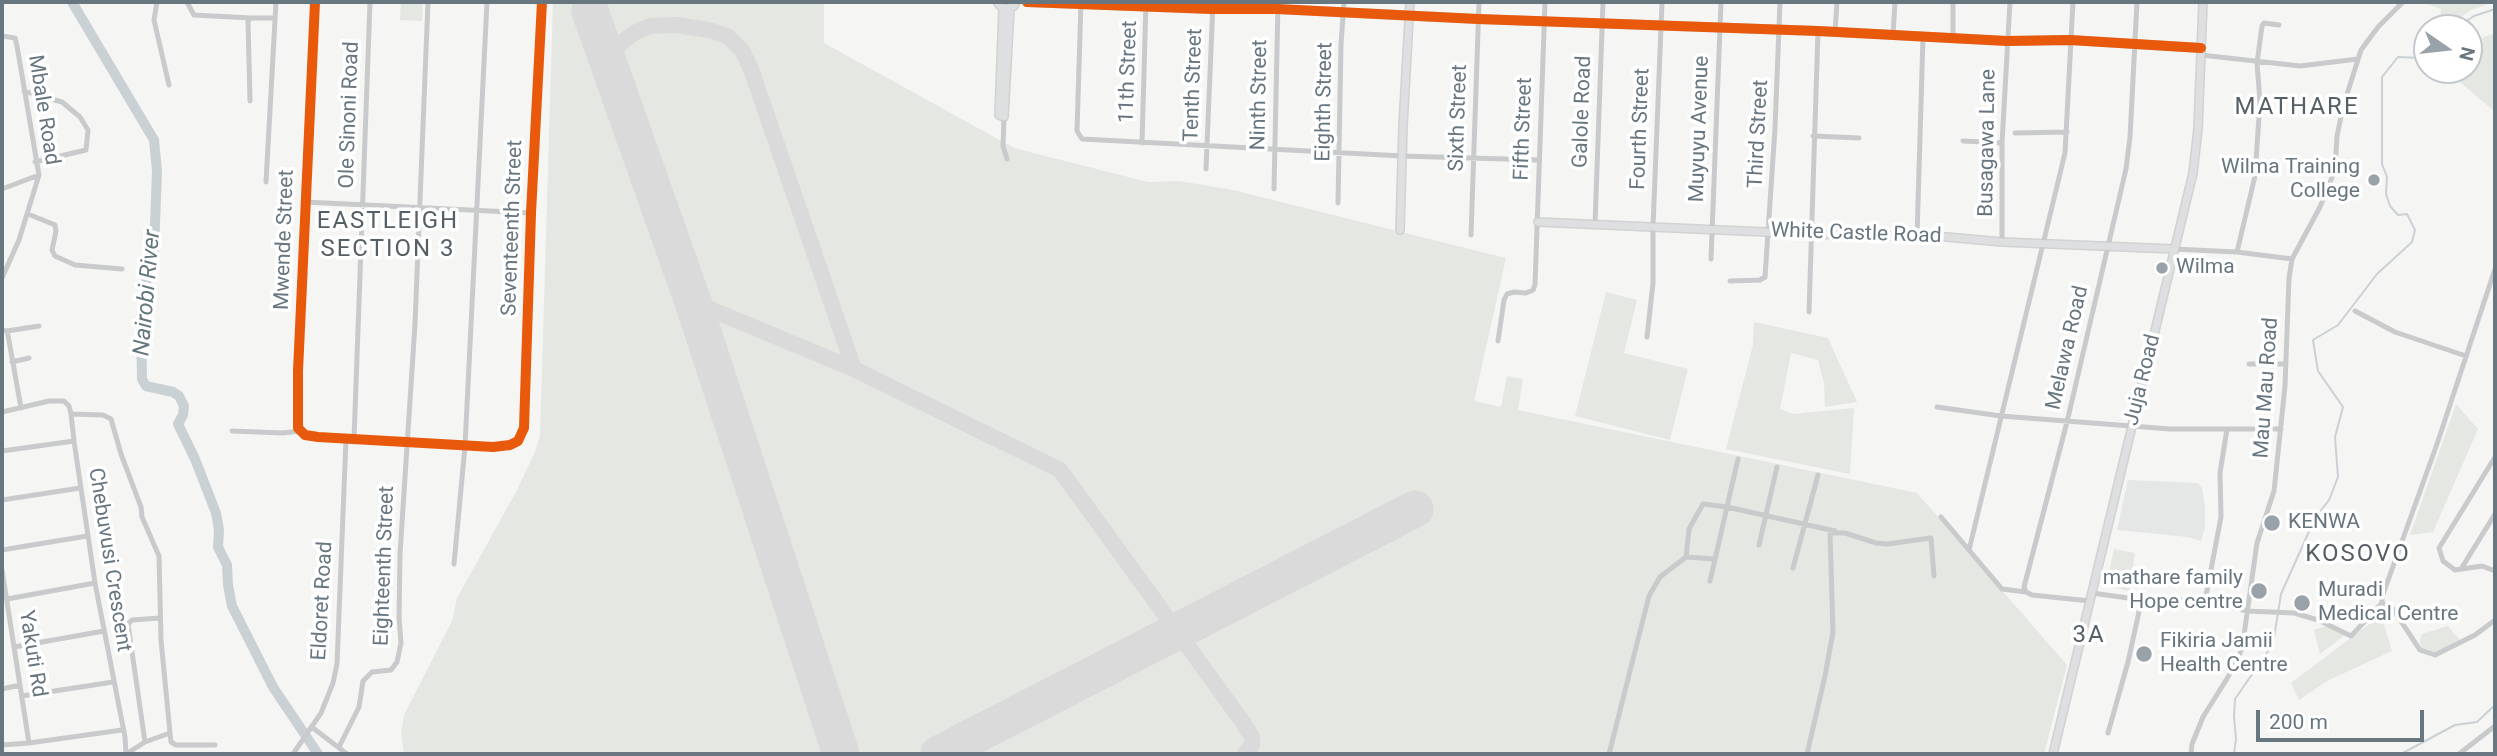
<!DOCTYPE html>
<style>
body{margin:0}
#map{position:relative;width:2497px;height:756px;overflow:hidden;background:#f5f5f4;font-family:Roboto,sans-serif}
canvas{display:block}
.frame{position:absolute;inset:0;border:4px solid #687680;pointer-events:none}
.north{position:absolute;left:2413px;top:14px;width:70px;height:70px;box-sizing:border-box;background:#fff;border:2px solid #c3c8cc;border-radius:50%;rotate:104deg;font-size:19px;font-weight:700;line-height:28px;text-align:center;color:#687680}
.north::after{content:'';display:block;margin:auto;width:24px;height:32px;background:#99a2a9;clip-path:polygon(50% 0,100% 100%,50% 72%,0 100%)}
.scale{position:absolute;left:2256px;top:710px;width:168px;height:32px;box-sizing:border-box;border:4px solid #687680;border-top:0;padding-left:9px;font-size:21px;line-height:24px;white-space:nowrap;color:#687680;-webkit-text-stroke:5px #fff;paint-order:stroke}
</style>
<div id="map">
<canvas width="2497" height="756"></canvas>
<div class="frame"></div>
<div class="north">N</div>
<div class="scale">200 m</div>
</div>
<script>
const ctx = document.querySelector('canvas').getContext('2d');
ctx.lineJoin = 'round';
function paint(path, color) {
  ctx.fillStyle = color;
  ctx.fill(path, 'evenodd');
}
function toPath(rows) {
  const path = new Path2D();
  for (const r of rows) {
    path.moveTo(r[0], r[1]);
    for (let i = 2; i < r.length; i += 2) path.lineTo(r[i], r[i + 1]);
  }
  return path;
}
function strokePath(path, color, width, dash) {
  ctx.strokeStyle = color;
  ctx.lineWidth = width;
  ctx.lineCap = dash ? 'butt' : 'round';
  ctx.setLineDash(dash || []);
  ctx.stroke(path);
}
function write(font, color, halo, rows, align = 'center') {
  ctx.font = font + ' Roboto,sans-serif';
  ctx.lineWidth = 7;
  ctx.setLineDash([]);
  ctx.textBaseline = 'middle';
  ctx.strokeStyle = halo;
  ctx.fillStyle = color;
  for (const [text, x, y, turn = 0] of rows) {
    ctx.save();
    ctx.translate(x, y);
    ctx.rotate((+turn || 0) * Math.PI / 180);
    ctx.textAlign = isNaN(turn) ? turn : align;
    if (halo) ctx.strokeText(text, 0, 0);
    ctx.fillText(text, 0, 0);
    ctx.restore();
  }
}
paint(toPath([
 [2128,480,2198,483,2202,488,2205,505,2205,528,2201,541,2187,537,2117,530]
]), '#e5e6e6');
paint(toPath([
 [401,2,423,2,422,21,400,20],
 [553,2,824,2,824,43,1014,148,1148,182,1179,181,1233,190,1506,258,1474,401,1501,407,1507,376,1523,379,1518,410,1917,493,2067,665,2044,754,404,754,401,733,404,715,452,621,457,598,516,492,535,452,540,436],
 [2422,2,2494,2,2471,10,2445,28,2439,28,2441,9],
 [2495,33,2495,112,2446,70,2469,70,2469,43],
 [1606,292,1637,300,1624,353,1688,369,1670,440,1575,416],
 [1754,322,1828,338,1857,402,1825,407,1824,383,1818,360,1791,353,1780,409,1793,414,1854,408,1850,474,1726,449,1753,345],
 [2456,404,2478,429,2433,532,2410,535],
 [2114,549,2135,553,2129,591,2106,586],
 [2381,615,2392,651,2327,681,2299,700,2291,683],
 [2327,626,2345,635,2320,654,2314,630],
 [2448,626,2460,640,2437,653,2421,649,2420,640,2422,634]
]), '#e4e7e2');
strokePath(toPath([
 [2456,28,2474,16,2495,9],
 [2234,754,2236,739,2234,717,2235,699,2273,644,2281,594,2315,518,2329,500,2338,477,2335,437,2343,407,2318,371,2313,340,2338,325,2377,274,2412,242,2415,230,2407,214,2398,215,2390,206,2386,194,2387,177,2382,164,2382,77,2398,57,2422,58,2427,53],
 [2401,754,2455,725,2477,722,2495,705]
]), '#cad1d4', 2);
strokePath(toPath([
 [72,2,154,140,157,171,154,251,147,269,146,300,141,314,142,379,146,386,173,392,179,396,184,406,183,415,178,424,195,459,216,513,219,530,218,547,227,565,228,585,232,606,273,687,318,754]
]), '#cad1d4', 10);
strokePath(toPath([
 [612,77,612,61,619,45,634,33,650,26,676,25,709,30,727,36,742,50,751,69,854,369],
 [693,302,854,369,1060,470,1242,721,1252,737,1252,745,1245,754]
]), '#dadada', 16);
strokePath(toPath([
 [590,11,693,302,841,754],
 [939,754,1415,509]
]), '#dadada', 37);
const secondary = toPath([
 [997,2,1001,7,1008,9,1014,6,1016,2],
 [1027,2,1212,9,1277,9,1478,19,1818,31,2007,41,2070,40,2201,48],
 [1003,9,999,115,1004,117,1010,9],
 [1538,222,1811,234,1947,237,2002,242,2174,249],
 [1400,230,1403,125,1410,2],
 [2053,754,2193,173,2198,129,2203,2]
]);
strokePath(secondary, '#d2d2d2', 10);
strokePath(toPath([
 [157,2,154,20,169,85],
 [315,2,298,371,298,428,305,435,318,437,493,447,510,445,518,441,524,428,531,213,542,2],
 [1081,2,1077,131,1082,139,1402,156,1539,160],
 [188,4,194,15,251,18],
 [1835,32,1837,2],
 [1893,35,1895,2],
 [2,36,15,38,17,46,39,175,19,240,2,278],
 [1953,38,1953,2],
 [2201,55,2300,66,2358,59],
 [24,91,62,102,80,117,88,130,86,150,35,162],
 [250,101,248,21,251,18,275,18],
 [1004,117,1003,146,1007,159],
 [2015,133,2067,132],
 [1813,136,1859,138],
 [1963,141,2002,143],
 [1142,143,1146,2],
 [1206,169,1213,2],
 [266,182,276,2],
 [2,189,39,175],
 [1274,189,1278,2],
 [305,202,531,213],
 [1338,203,1341,44,1344,2],
 [28,214,55,225,56,231,52,250,55,256,75,265,122,269],
 [1595,224,1603,2],
 [1471,235,1479,2],
 [1917,237,1923,37],
 [2002,242,2002,143,2010,2],
 [2174,249,2237,252,2292,259],
 [2237,252,2255,176,2260,102,2257,63,2262,26,2264,23,2279,25],
 [1711,259,1721,2],
 [1730,281,1760,280,1765,277,1775,128,1780,2],
 [2355,311,2395,332,2466,356],
 [1809,312,1818,31],
 [2,330,7,331,8,335,21,408],
 [7,331,39,326],
 [1647,337,1653,283,1653,227,1662,2],
 [1498,341,1504,300,1507,294,1514,292,1526,293,1533,290,1535,285,1545,2],
 [12,362,29,358],
 [2249,364,2285,364],
 [1937,407,2001,416,2170,429,2281,429],
 [2,412,49,401,64,401,69,406,71,414,74,441],
 [71,414,103,415,111,419,121,454,141,507,142,517,159,556,161,640,170,733,145,742,126,754],
 [232,431,283,433,300,431],
 [354,439,370,2],
 [2,451,74,441,95,583,125,737,126,754],
 [2495,457,2439,548,2443,561,2455,570,2482,566,2495,571],
 [2,500,80,488],
 [1941,517,2002,589,2026,592],
 [1759,545,1777,467],
 [2,550,87,536],
 [1969,550,2065,153,2073,2],
 [1686,557,1689,529,1703,504,1727,507,1835,531],
 [454,564,465,446,487,2],
 [1793,568,1818,475],
 [2461,569,2495,514],
 [2,570,29,743],
 [1710,581,1738,459],
 [2092,593,2128,598,2205,601,2247,611,2294,613,2318,620,2351,636,2382,603,2382,597,2437,444,2495,269],
 [7,599,95,583],
 [2090,601,2032,595,2026,592,2024,587,2067,422,2126,169,2130,137,2137,2],
 [2205,601,2221,517,2220,473,2227,429],
 [2382,603,2393,609,2420,650,2435,655,2475,635,2495,620],
 [14,647,104,631],
 [2,689,20,685],
 [22,696,113,682],
 [313,728,347,754],
 [170,733,171,742,176,745,215,745],
 [2108,733,2128,662,2142,598],
 [145,742,128,624,132,620,160,618],
 [2,745,29,743,122,730],
 [339,747,359,707,363,681,372,672,391,670,397,662,401,643,399,617,400,554,415,324,428,2],
 [293,754,321,713,333,683,337,664,346,439],
 [1609,754,1649,596,1660,577,1686,557,1715,559],
 [1807,754,1825,676,1833,632,1830,533,1845,533,1876,543,1887,544,1931,538,1934,576],
 [2191,754,2192,744,2203,717,2228,677,2242,649,2257,543,2274,491,2285,386,2289,278,2292,259,2320,207,2335,170,2337,136,2343,107,2361,50,2378,27,2403,2],
 [2459,754,2495,726]
]), '#c9cacb', 5);
strokePath(secondary, '#dedfe0', 7);
strokePath(toPath([
 [315,2,298,371,298,428,305,435,318,437,493,447,510,445,518,441,524,428,531,213,542,2],
 [1027,2,1212,9,1277,9,1478,19,1818,31,2007,41,2070,40,2201,48]
]), '#e8590c', 10);
for (const [x, y, r, color] of [
 [2374,180,7,"#99a2a9"],
 [2162,268,7,"#99a2a9"],
 [2272,523,9,"#99a2a9"],
 [2259,591,9,"#99a2a9"],
 [2302,603,9,"#99a2a9"],
 [2144,654,9,"#99a2a9"]
]) {
  const dot = new Path2D();
  dot.arc(x, y, r, 0, 2 * Math.PI);
  ctx.fillStyle = color;
  ctx.fill(dot);
  strokePath(dot, '#fff', 2.5);
}
write('21px', '#687680', '#fff', [
 ["11th Street",1129,72,-88],
 ["Tenth Street",1194,85,-88],
 ["Ninth Street",1260,95,-89],
 ["Eighth Street",1325,102,-89],
 ["Mbale Road",43,110,81],
 ["Galole Road",1583,112,-88],
 ["Ole Sinoni Road",350,115,-88],
 ["Sixth Street",1459,118,-88],
 ["Fifth Street",1524,129,-88],
 ["Fourth Street",1641,129,-88],
 ["Muyuyu Avenue",1700,129,-88],
 ["Third Street",1759,134,-87],
 ["Busagawa Lane",1988,143,-89],
 ["Seventeenth Street",513,228,-88],
 ["White Castle Road",1856,234,2],
 ["Mwende Street",285,240,-88],
 ["Melawa Road",2068,348,-77],
 ["Juja Road",2143,380,-76],
 ["Mau Mau Road",2267,388,-86],
 ["Chebuvusi Crescent",109,560,81],
 ["Eighteenth Street",385,566,-88],
 ["Eldoret Road",323,601,-87],
 ["Yakuti Rd",32,654,81]
]);
write('21px', '#687680', '#fff', [
 ["Wilma Training",2360,168,"right"],
 ["College",2360,192,"right"],
 ["Wilma",2176,268],
 ["KENWA",2288,523],
 ["mathare family",2243,579,"right"],
 ["Hope centre",2243,603,"right"],
 ["Muradi",2318,591],
 ["Medical Centre",2318,615],
 ["Fikiria Jamii",2160,642],
 ["Health Centre",2160,666]
], 'left');
write('italic 23px', '#63777d', '#fff', [
 ["Nairobi River",148,293,-85]
]);
ctx.letterSpacing = '2px';
write('24px', '#555f66', '#fff', [
 ["MATHARE",2297,108],
 ["EASTLEIGH",388,222],
 ["SECTION 3",388,250],
 ["KOSOVO",2358,555],
 ["3A",2089,636]
]);
ctx.letterSpacing = '0px';
</script>
